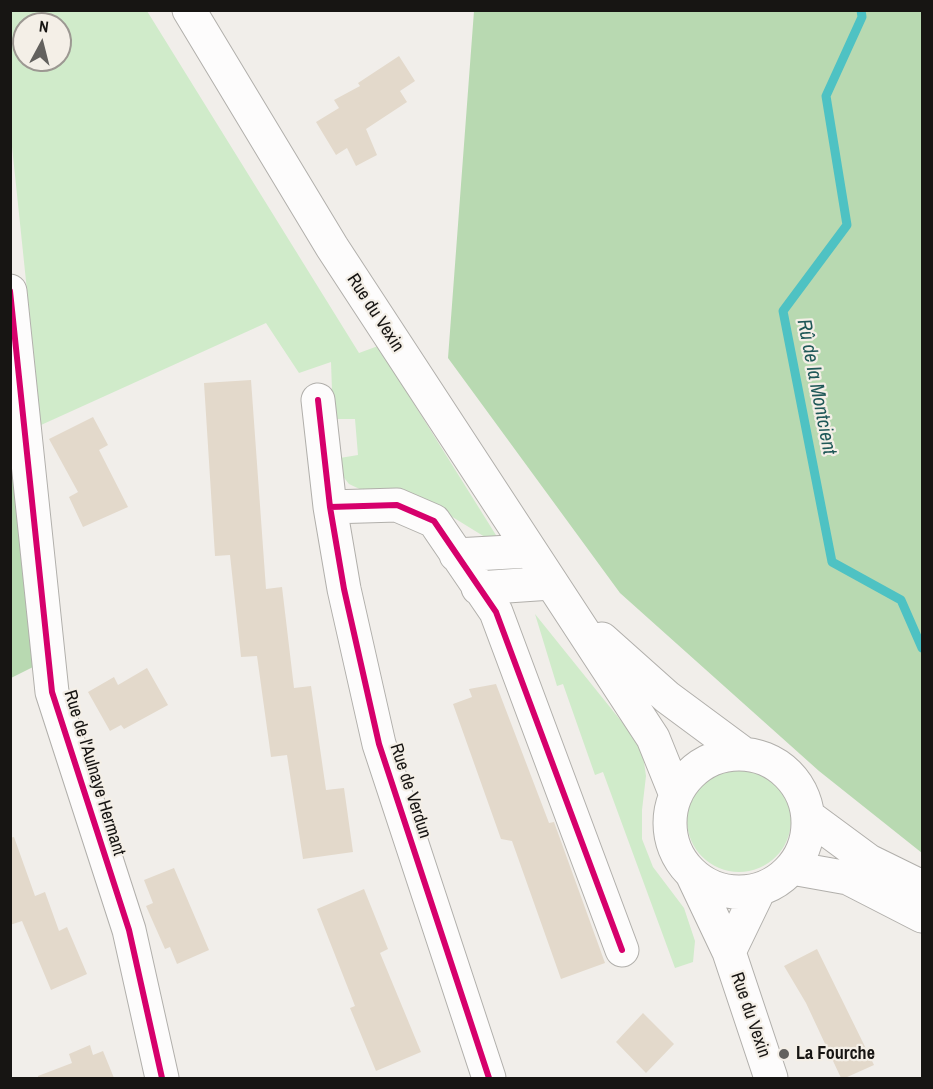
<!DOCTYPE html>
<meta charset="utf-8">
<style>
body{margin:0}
#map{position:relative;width:933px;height:1089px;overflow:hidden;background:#f1eeea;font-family:"Archivo Narrow",sans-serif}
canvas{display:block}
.frame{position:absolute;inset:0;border:12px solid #171513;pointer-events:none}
.north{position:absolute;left:12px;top:12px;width:60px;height:60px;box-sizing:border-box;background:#f4efe7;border:2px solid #9c9892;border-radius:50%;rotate:7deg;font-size:16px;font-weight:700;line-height:24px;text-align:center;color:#171513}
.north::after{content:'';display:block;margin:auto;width:21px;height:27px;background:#63615e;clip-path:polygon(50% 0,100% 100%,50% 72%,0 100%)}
</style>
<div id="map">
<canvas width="933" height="1089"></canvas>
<div class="frame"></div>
<div class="north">N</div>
</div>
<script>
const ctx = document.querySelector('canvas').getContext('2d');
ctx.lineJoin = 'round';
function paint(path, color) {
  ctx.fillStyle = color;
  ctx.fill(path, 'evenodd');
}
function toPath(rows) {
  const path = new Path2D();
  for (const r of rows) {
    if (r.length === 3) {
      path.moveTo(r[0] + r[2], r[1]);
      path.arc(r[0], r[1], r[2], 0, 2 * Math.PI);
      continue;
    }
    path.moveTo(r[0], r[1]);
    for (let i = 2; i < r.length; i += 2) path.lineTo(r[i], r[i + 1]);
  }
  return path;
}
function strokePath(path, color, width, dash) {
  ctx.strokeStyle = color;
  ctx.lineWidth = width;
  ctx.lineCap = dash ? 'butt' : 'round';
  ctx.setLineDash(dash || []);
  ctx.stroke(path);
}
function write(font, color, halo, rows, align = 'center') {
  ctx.font = font + ' "Archivo Narrow",sans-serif';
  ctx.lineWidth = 4.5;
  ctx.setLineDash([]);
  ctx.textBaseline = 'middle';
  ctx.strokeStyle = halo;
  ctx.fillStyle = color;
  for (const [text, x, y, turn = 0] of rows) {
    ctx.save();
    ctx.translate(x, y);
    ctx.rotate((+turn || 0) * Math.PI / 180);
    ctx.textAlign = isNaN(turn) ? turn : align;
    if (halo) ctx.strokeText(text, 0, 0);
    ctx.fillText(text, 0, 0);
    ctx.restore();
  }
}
paint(toPath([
 [10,11,147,11,359,353,378,346,499,540,493,542,446,513,366,492,349,484,337,469,334,459,358,455,355,419,333,419,331,362,299,373,266,323,41,425,11,137],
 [24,24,60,24,60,60,24,60],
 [535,614,634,737,643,755,646,776,642,810,642,839,653,867,684,908,695,941,693,962,675,968,603,772,595,775,563,684,557,686],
 [739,820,52]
]), '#d0ebca');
paint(toPath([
 [474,11,922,11,922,853,819,771,620,593,448,358],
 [10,348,35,666,11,678,10,678]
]), '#b8d9b1');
strokePath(toPath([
 [861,10,862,17,826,96,847,225,783,311,832,562,901,600,922,648]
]), '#4ec2c3', 9);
paint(toPath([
 [399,56,415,81,400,91,407,102,366,129,377,155,356,166,347,148,336,155,316,122,339,108,334,100,360,86,358,83],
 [251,380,266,589,282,587,294,688,311,686,326,790,344,788,353,852,303,859,287,755,271,757,257,656,241,657,230,555,215,556,204,383],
 [93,417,108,445,99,450,128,507,83,527,69,497,78,492,49,439],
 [147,668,168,705,124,729,121,725,110,731,88,692,114,677,118,685],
 [496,684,549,823,554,822,605,963,561,979,512,841,501,839,453,704,472,697,469,689],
 [14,837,35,896,45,892,59,931,67,927,87,974,51,990,22,921,10,925,10,838],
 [174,868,209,950,177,964,170,947,165,949,146,906,153,903,144,880],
 [364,889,388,949,380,953,421,1052,376,1071,350,1008,355,1006,317,909],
 [817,949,874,1065,845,1078,841,1078,806,1003,784,966],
 [643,1013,674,1044,646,1073,616,1042],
 [90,1045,93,1055,103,1051,114,1078,38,1078,38,1076,72,1063,69,1054]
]), '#e3d9cb');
const street = toPath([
 [10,291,52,692,129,930,162,1078],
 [318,400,330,507,344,589,379,744,489,1078],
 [330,507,397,505,434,521,496,612,622,950],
 [456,555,528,551],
 [478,588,551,583]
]);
const secondary = toPath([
 [189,10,332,247,653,738,676,795],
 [602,639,667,697,744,754],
 [739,823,69],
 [808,816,869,861,922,887],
 [792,868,848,878,922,916],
 [692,874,729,952,771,1078],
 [729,952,759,890]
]);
strokePath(street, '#b1afab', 35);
strokePath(secondary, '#b1afab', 35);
strokePath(street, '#fdfcfc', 33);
strokePath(secondary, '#fdfcfc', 33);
strokePath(toPath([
 [10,291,52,692,129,930,162,1078],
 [318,400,330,507,344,589,379,744,489,1078],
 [330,507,397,505,434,521,496,612,622,950]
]), '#d6006c', 6);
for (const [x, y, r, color] of [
 [784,1054,6,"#63615e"]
]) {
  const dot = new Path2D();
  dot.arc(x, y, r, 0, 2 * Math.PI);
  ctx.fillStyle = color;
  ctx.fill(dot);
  strokePath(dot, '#f4efe7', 2);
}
write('18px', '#171513', '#f4efe7', [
 ["Rue du Vexin",375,313,57],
 ["Rue de l'Aulnaye Hermant",94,773,73],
 ["Rue de Verdun",410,791,72],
 ["Rue du Vexin",750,1015,71]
]);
write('bold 18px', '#171513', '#f4efe7', [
 ["La Fourche",796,1054]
], 'left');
write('italic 20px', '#1f5858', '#f4efe7', [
 ["Rû de la Montcient",816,387,79]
]);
</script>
